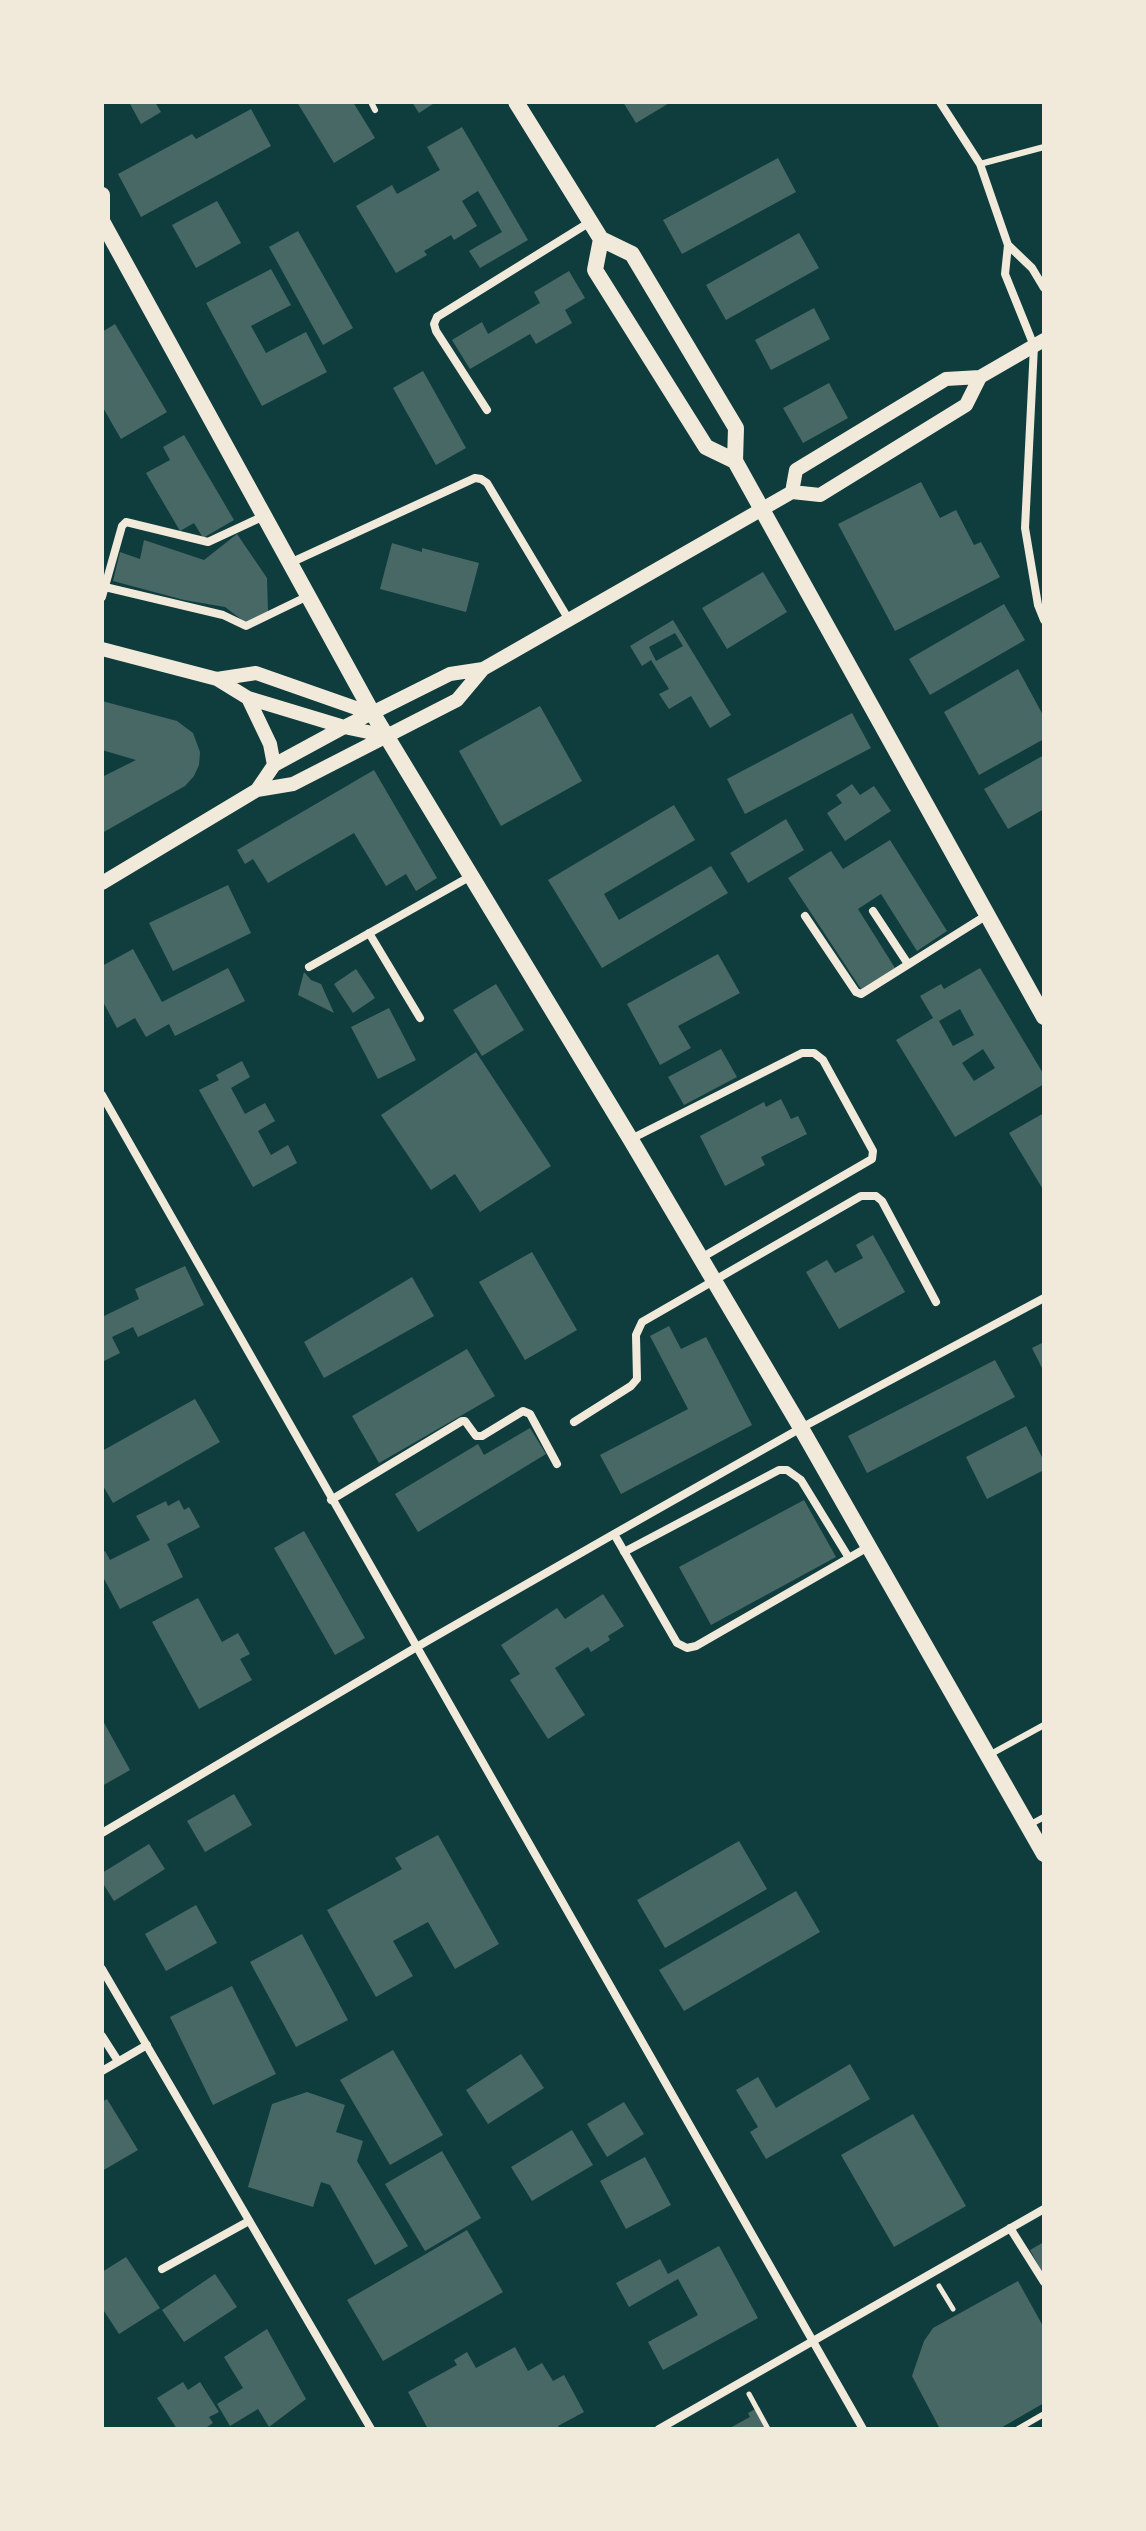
<!DOCTYPE html>
<style>
body{margin:0}
#map{position:relative;width:1146px;height:2531px;overflow:hidden;background:#0f3d3e;font-family:"Sofia Sans Condensed",sans-serif}
canvas{display:block}
.frame{position:absolute;inset:0;border:104px solid #f1e9da;pointer-events:none}
</style>
<div id="map">
<canvas width="1146" height="2531"></canvas>
<div class="frame"></div>
</div>
<script>
const ctx = document.querySelector('canvas').getContext('2d');
ctx.lineJoin = 'round';
function paint(path, color) {
  ctx.fillStyle = color;
  ctx.fill(path, 'evenodd');
}
function toPath(rows) {
  const path = new Path2D();
  for (const r of rows) {
    path.moveTo(r[0], r[1]);
    for (let i = 2; i < r.length; i += 2) path.lineTo(r[i], r[i + 1]);
  }
  return path;
}
function strokePath(path, color, width, dash) {
  ctx.strokeStyle = color;
  ctx.lineWidth = width;
  ctx.lineCap = dash ? 'butt' : 'round';
  ctx.setLineDash(dash || []);
  ctx.stroke(path);
}
paint(toPath([
 [129,102,155,102,161,112,141,124],
 [297,102,353,102,375,138,334,163],
 [412,102,436,102,419,113],
 [623,102,671,102,636,123],
 [251,109,271,146,141,217,118,174,192,134,196,139],
 [462,127,528,240,480,268,469,251,502,232,478,191,462,201,477,226,454,240,451,235,424,251,427,255,396,273,356,206,392,185,397,194,440,170,427,147],
 [778,158,796,192,682,254,663,220],
 [217,201,241,243,196,268,172,225],
 [298,231,353,328,323,345,269,247],
 [799,233,819,268,726,320,706,285],
 [271,269,291,305,251,326,266,353,306,332,327,372,262,406,206,303],
 [569,271,585,298,565,310,572,323,536,344,530,334,470,369,452,340,482,322,488,334,540,303,534,292],
 [814,308,830,339,771,370,755,340],
 [115,324,167,412,121,439,102,406,102,332],
 [423,371,466,448,436,465,393,388],
 [829,383,848,418,803,443,783,408],
 [184,435,234,520,203,538,194,523,180,531,146,473,170,460,163,447],
 [921,482,940,518,956,510,974,545,981,542,1000,577,895,631,838,524],
 [237,534,267,578,268,612,246,623,225,607,184,600,113,581,120,552,140,559,144,540,204,560],
 [392,543,422,552,422,548,479,563,466,612,380,589],
 [763,572,787,612,727,649,702,608],
 [1004,604,1025,640,930,695,909,659],
 [673,620,731,715,710,728,691,696,669,709,659,694,669,689,651,660,642,666,630,646],
 [675,633,683,646,656,661,649,647],
 [1018,669,1044,717,1044,739,979,775,944,712],
 [102,701,177,721,193,733,200,752,199,765,194,776,185,786,102,833,102,777,136,760,102,750],
 [540,706,582,781,501,826,459,751],
 [852,713,871,748,745,814,727,779],
 [1044,755,1044,809,1008,829,984,789],
 [374,770,437,878,416,891,406,874,386,886,354,833,268,883,253,859,245,864,237,850],
 [852,784,860,795,874,786,891,811,845,841,827,813,842,803,836,795],
 [674,805,695,840,604,894,619,920,711,866,728,893,602,968,548,880],
 [786,819,804,850,748,883,730,853],
 [890,840,947,931,917,951,881,894,858,909,895,968,861,989,788,878,831,851,843,869],
 [228,885,251,933,173,971,149,923],
 [133,949,162,1002,228,968,245,1001,175,1036,169,1024,146,1037,135,1018,117,1028,102,1000,102,966],
 [718,954,740,993,678,1026,691,1048,660,1065,627,1004],
 [980,968,1044,1075,1044,1084,955,1137,896,1040,933,1018,920,996,941,984,944,989],
 [960,1009,974,1035,953,1046,939,1021],
 [983,1049,995,1068,974,1081,962,1063],
 [356,969,375,998,353,1013,334,984],
 [304,972,311,980,321,984,334,1013,298,995],
 [496,984,524,1030,482,1056,453,1010],
 [389,1008,416,1060,378,1079,351,1027],
 [721,1049,737,1077,684,1105,668,1077],
 [476,1052,551,1166,480,1212,455,1174,431,1190,381,1115],
 [242,1061,250,1077,231,1088,245,1114,265,1103,275,1121,258,1131,271,1155,288,1145,297,1163,253,1187,199,1090,219,1080,216,1075],
 [781,1099,791,1119,798,1116,807,1134,761,1157,765,1165,725,1186,700,1136,764,1102,766,1107],
 [1044,1113,1044,1191,1009,1133],
 [873,1235,905,1292,839,1329,806,1272,827,1260,835,1273,863,1258,856,1245],
 [532,1252,577,1330,525,1360,479,1282],
 [185,1266,204,1305,138,1337,133,1327,112,1337,120,1353,102,1362,102,1317,139,1299,135,1289],
 [412,1277,434,1316,324,1378,304,1342],
 [669,1326,681,1349,706,1337,752,1425,621,1494,600,1455,688,1409,650,1336],
 [1044,1342,1044,1372,1032,1348],
 [467,1349,495,1396,379,1463,352,1416],
 [995,1360,1015,1397,867,1473,848,1436],
 [195,1399,220,1442,113,1503,102,1484,102,1451],
 [1026,1426,1044,1461,1044,1470,987,1499,966,1457],
 [530,1428,546,1454,418,1532,395,1494,478,1444,484,1455],
 [179,1500,184,1510,189,1507,200,1527,167,1544,183,1577,120,1609,102,1575,102,1553,105,1551,110,1560,150,1540,136,1516,166,1501,168,1506],
 [804,1500,836,1557,711,1625,679,1567],
 [304,1531,365,1638,335,1655,274,1548],
 [603,1594,624,1626,608,1636,610,1640,591,1652,588,1647,555,1668,585,1715,548,1739,510,1680,520,1674,501,1645,557,1608,565,1619],
 [198,1598,222,1642,238,1633,250,1654,240,1659,252,1680,199,1709,152,1622],
 [102,1719,130,1770,102,1786],
 [234,1794,252,1825,205,1852,187,1821],
 [438,1835,499,1944,455,1969,428,1922,393,1941,413,1976,376,1997,327,1910,402,1869,395,1858],
 [739,1841,767,1889,665,1948,637,1900],
 [149,1844,165,1869,114,1901,102,1882,102,1873],
 [796,1891,820,1932,684,2011,659,1970],
 [196,1905,217,1943,166,1971,145,1934],
 [302,1934,348,2020,296,2047,250,1962],
 [232,1986,276,2074,213,2105,170,2017],
 [393,2050,443,2135,390,2165,340,2080],
 [521,2054,544,2088,488,2124,466,2090],
 [850,2064,870,2099,766,2159,750,2132,758,2127,736,2090,758,2077,776,2108],
 [307,2092,345,2105,336,2132,363,2141,357,2161,408,2246,375,2265,330,2185,321,2182,313,2207,248,2187,272,2104],
 [107,2099,138,2150,102,2171,102,2102],
 [624,2102,644,2134,607,2157,587,2124],
 [913,2114,966,2206,894,2247,841,2155],
 [572,2130,593,2165,532,2201,511,2167],
 [442,2151,481,2218,425,2251,385,2184],
 [645,2157,671,2205,626,2229,600,2181],
 [467,2230,503,2292,383,2361,347,2300],
 [1044,2242,1044,2271,1042,2272,1030,2250],
 [719,2246,758,2318,663,2370,648,2342,698,2315,678,2279,629,2307,616,2283,660,2259,668,2274],
 [126,2257,160,2308,119,2334,102,2308,102,2272],
 [215,2274,237,2307,184,2342,162,2310],
 [1018,2281,1044,2328,1044,2403,999,2429,940,2429,912,2376,924,2341,933,2328],
 [267,2329,306,2399,269,2427,258,2409,230,2426,217,2404,243,2388,224,2357],
 [515,2347,528,2371,542,2363,553,2381,564,2375,584,2412,558,2426,560,2429,428,2429,408,2392,457,2365,454,2360,467,2352,476,2368],
 [183,2382,188,2390,200,2382,219,2412,209,2417,213,2423,204,2429,177,2429,157,2398],
 [759,2407,771,2429,728,2429,750,2417,748,2413]
]), '#486865');
strokePath(toPath([
 [939,2286,953,2309],
 [749,2394,768,2429]
]), '#f1e9da', 5);
strokePath(toPath([
 [371,102,375,110],
 [980,164,1044,147],
 [991,1754,1044,1725],
 [1031,1824,1044,1817],
 [1018,2429,1044,2414]
]), '#f1e9da', 6);
strokePath(toPath([
 [940,102,980,164,1008,245,1005,274,1034,346,1025,528,1038,605,1044,620],
 [1008,245,1032,268,1044,288],
 [487,410,436,331,434,324,437,317,590,222],
 [290,563,475,478,481,479,487,483,569,620],
 [105,587,223,615,246,626,308,596],
 [102,597,122,526,126,522,208,542,264,516],
 [873,911,908,964],
 [805,916,856,992,861,994,987,915],
 [369,933,420,1018],
 [309,967,471,876],
 [102,1095,863,2429],
 [631,1139,802,1053,814,1053,823,1060,873,1151,872,1159,701,1258],
 [574,1422,631,1386,637,1379,636,1335,642,1322,861,1196,876,1196,882,1201,936,1302],
 [331,1500,462,1421,465,1421,476,1436,482,1436,523,1411,530,1414,557,1464],
 [614,1534,677,1643,687,1648,696,1646,868,1547],
 [624,1552,779,1470,787,1470,801,1480,849,1558],
 [102,1833,415,1648,614,1534,801,1428,1044,1298],
 [102,1969,371,2429],
 [102,2036,118,2061],
 [102,2071,147,2045],
 [1010,2228,1044,2282],
 [162,2269,249,2221],
 [659,2429,1044,2209]
]), '#f1e9da', 8);
strokePath(toPath([
 [792,492,796,470,946,379,980,377],
 [102,649,217,679],
 [483,669,792,492,820,495,966,405,980,377,1044,340],
 [483,669,457,700,293,784,257,790,274,765,344,727,450,674,483,669],
 [248,698,270,744,274,765],
 [373,714,256,673,217,679,248,698,344,727,387,736],
 [102,883,257,790]
]), '#f1e9da', 14);
strokePath(toPath([
 [516,102,601,239,632,254,736,428,735,461,1044,1017],
 [102,195,102,220],
 [102,221,373,714,631,1140,801,1428,1044,1854],
 [601,239,595,270,706,447,735,461]
]), '#f1e9da', 16);
</script>
